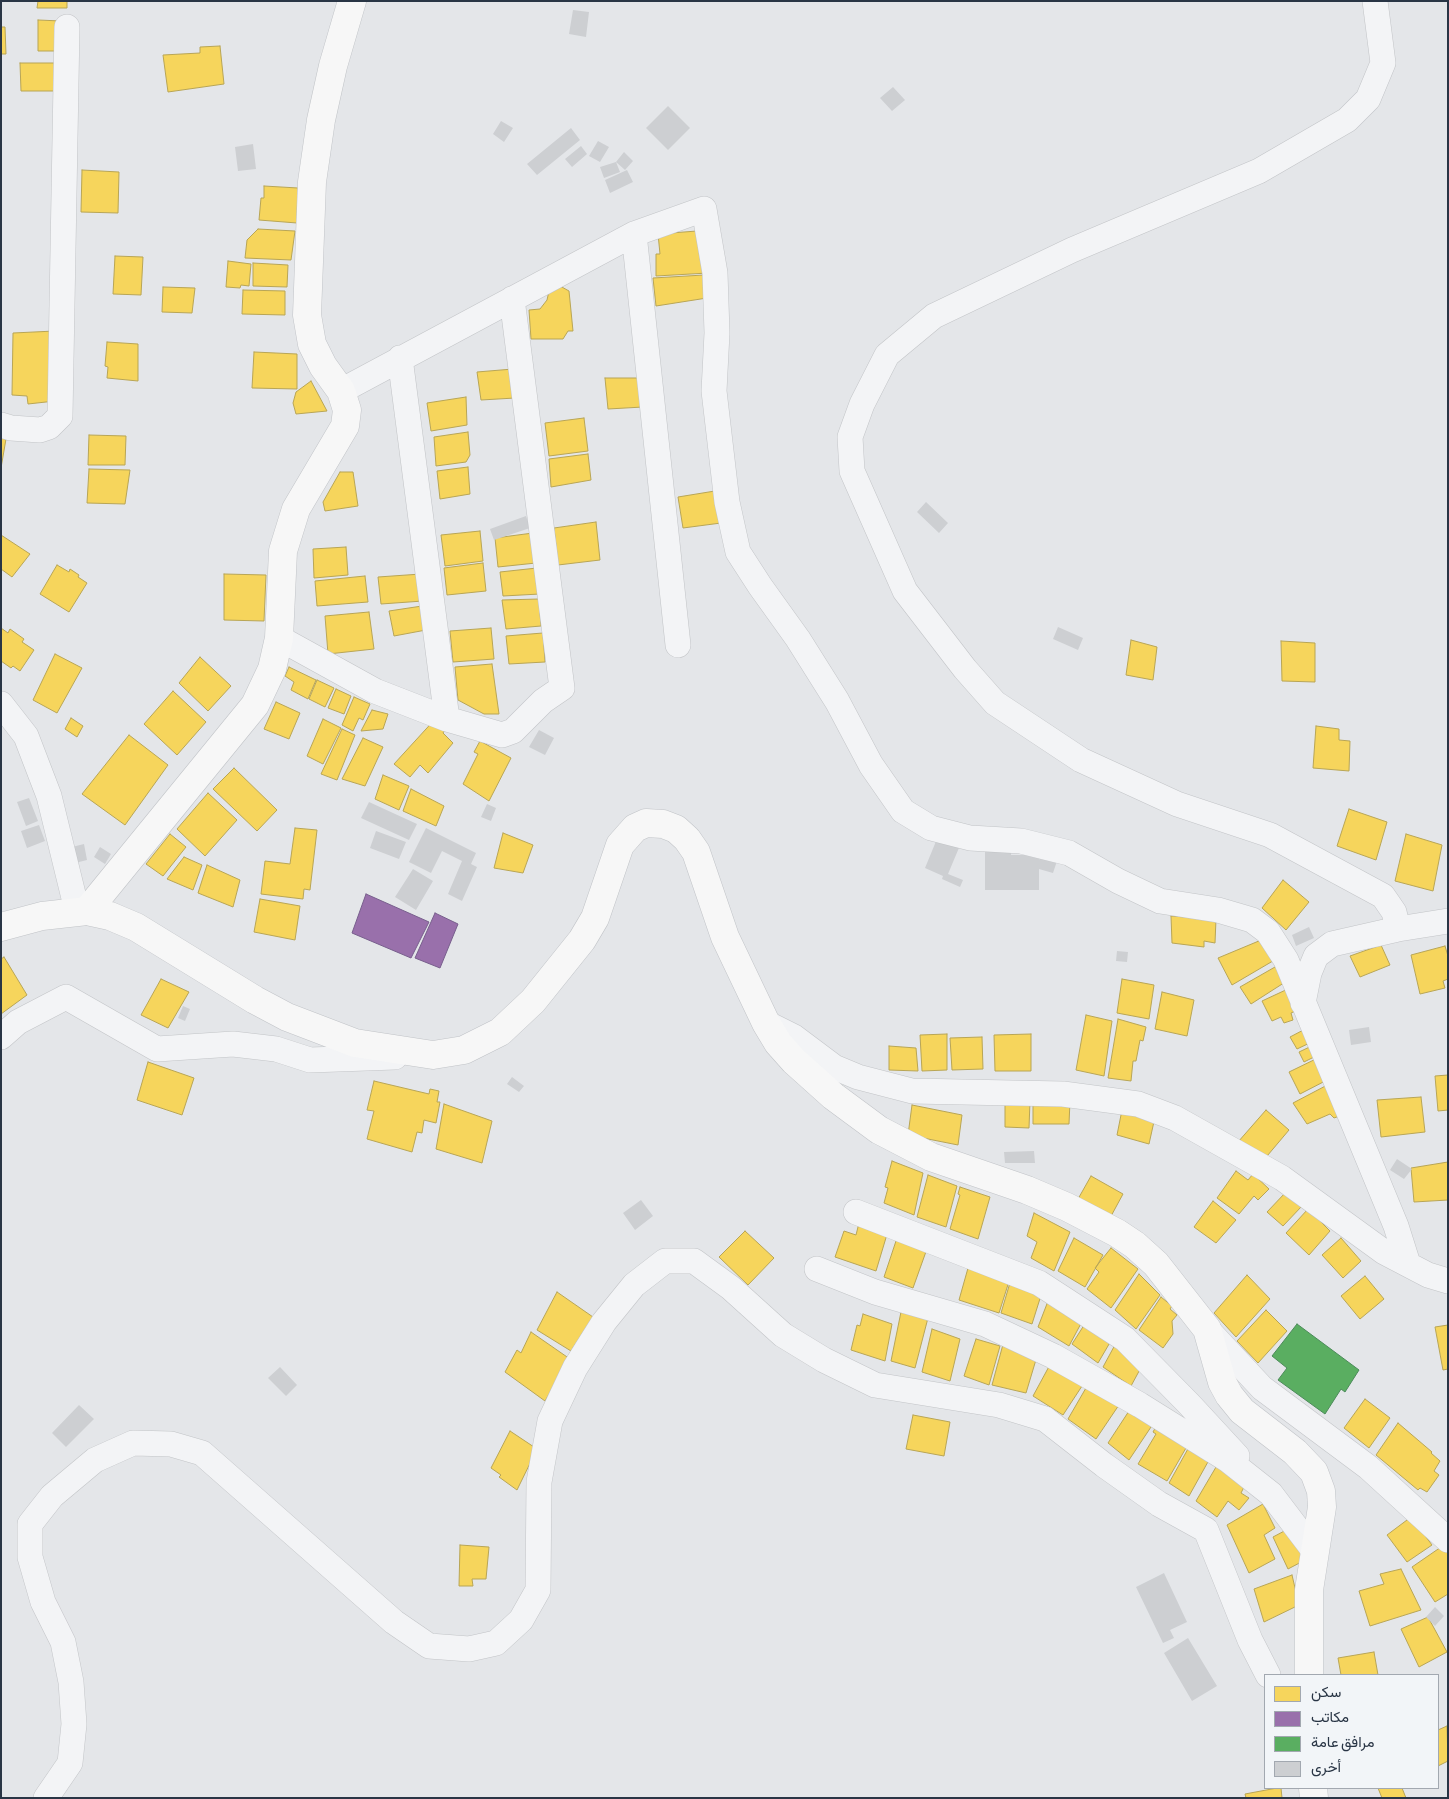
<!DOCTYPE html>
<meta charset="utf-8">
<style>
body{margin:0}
#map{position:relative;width:1449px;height:1799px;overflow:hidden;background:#e4e6e9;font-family:"Alegreya Sans",Vazirmatn,sans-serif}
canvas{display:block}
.frame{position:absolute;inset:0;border:2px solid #293545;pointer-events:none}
.legend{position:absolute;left:1264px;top:1674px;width:175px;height:115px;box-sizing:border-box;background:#f2f5f8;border:1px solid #a2a8b0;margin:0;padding:6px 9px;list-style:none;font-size:15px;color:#293545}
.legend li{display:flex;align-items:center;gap:10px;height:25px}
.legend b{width:25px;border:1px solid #a2a8b0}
</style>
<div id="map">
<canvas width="1449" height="1799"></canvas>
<div class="frame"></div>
<ul class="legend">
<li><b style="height:14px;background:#f6d55c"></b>سكن</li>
<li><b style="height:14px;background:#9970ab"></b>مكاتب</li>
<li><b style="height:14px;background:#5aae61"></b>مرافق عامة</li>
<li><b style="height:14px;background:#cdcfd2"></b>أخرى</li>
</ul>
</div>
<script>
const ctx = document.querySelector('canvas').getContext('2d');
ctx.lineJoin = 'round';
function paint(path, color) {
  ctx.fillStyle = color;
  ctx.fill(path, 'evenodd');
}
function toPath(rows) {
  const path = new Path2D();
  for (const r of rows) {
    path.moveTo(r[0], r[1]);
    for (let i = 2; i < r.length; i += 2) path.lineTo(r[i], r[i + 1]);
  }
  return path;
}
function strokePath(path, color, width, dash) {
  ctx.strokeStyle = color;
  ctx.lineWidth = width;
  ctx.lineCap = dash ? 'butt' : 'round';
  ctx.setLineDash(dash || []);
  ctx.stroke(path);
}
const homes = toPath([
 [38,1,67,1,67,8,37,8,38,1],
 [38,20,61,21,61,51,38,51,38,20],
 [1,27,5,27,6,54,1,54,1,27],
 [220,46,224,84,168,92,163,55,200,53,200,47,220,46],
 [20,63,60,63,60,91,21,91,20,63],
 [82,170,119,172,118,213,81,212,82,170],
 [264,186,298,188,297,223,259,220,261,198,264,198,264,186],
 [258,229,295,231,291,260,245,258,247,240,258,229],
 [697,231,708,273,656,276,656,254,660,254,658,234,697,231],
 [115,256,143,257,141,295,113,294,115,256],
 [228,261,251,264,249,286,241,285,240,288,226,287,228,261],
 [253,263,288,265,287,287,253,286,253,263],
 [704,275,707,298,656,306,653,278,704,275],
 [560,286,569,291,573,331,568,331,563,339,531,339,529,310,540,309,547,300,549,291,560,286],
 [163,287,195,288,192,313,162,312,163,287],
 [243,290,285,291,285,315,242,314,243,290],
 [55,331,55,401,28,404,27,396,12,395,13,333,55,331],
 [107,342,138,344,138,381,107,378,108,367,105,366,107,342],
 [254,352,297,354,297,389,252,388,254,352],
 [513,369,515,398,481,400,477,372,513,369],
 [605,378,641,378,643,407,608,409,605,378],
 [311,381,327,411,296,414,293,403,296,392,311,381],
 [466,397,467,425,431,431,427,403,466,397],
 [584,418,588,451,549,456,545,423,584,418],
 [468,432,470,455,466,462,436,466,434,437,468,432],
 [89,435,126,436,125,465,88,465,89,435],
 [1,438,6,439,1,468,1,438],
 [588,454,591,480,551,487,549,459,588,454],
 [468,467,470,494,440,499,437,471,468,467],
 [89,469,130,470,125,504,87,503,89,469],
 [340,472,353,472,358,506,325,511,323,502,340,472],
 [715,491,721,523,683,528,678,497,715,491],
 [596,522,600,560,558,565,554,528,596,522],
 [480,531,483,561,445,566,441,535,480,531],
 [533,533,536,563,498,567,495,538,533,533],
 [1,535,30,554,12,577,1,569,1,535],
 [346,547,348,575,314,578,313,549,346,547],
 [483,563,486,591,447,595,444,568,483,563],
 [57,565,69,572,70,569,79,575,78,577,87,583,69,612,40,594,57,565],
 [537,568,540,594,503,596,500,572,537,568],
 [224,574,266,575,264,621,224,620,224,574],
 [421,574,423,601,381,604,378,577,421,574],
 [365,576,368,602,317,606,315,581,365,576],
 [539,599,541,626,506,629,502,600,539,599],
 [422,606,426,630,394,636,389,611,422,606],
 [369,612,374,649,328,654,325,616,369,612],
 [1,628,8,633,10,629,24,639,22,642,34,650,20,671,13,666,11,668,1,661,1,628],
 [491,628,494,659,453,662,450,631,491,628],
 [543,633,545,662,509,664,506,636,543,633],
 [1131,640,1157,647,1153,680,1126,675,1131,640],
 [1281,641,1315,643,1315,682,1282,681,1281,641],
 [55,654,82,668,57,713,33,700,55,654],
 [200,657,231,686,208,711,179,683,200,657],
 [492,664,499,714,484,714,458,700,455,667,492,664],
 [289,667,316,680,308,699,291,690,294,682,285,676,289,667],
 [317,680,334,688,325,707,309,699,317,680],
 [336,689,351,696,344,714,328,708,336,689],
 [173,691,206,722,177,755,144,724,173,691],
 [354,697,370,704,363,720,359,718,353,731,342,725,354,697],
 [276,702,300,713,289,739,264,729,276,702],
 [372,710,388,714,383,729,361,731,372,710],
 [437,717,447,726,443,733,453,743,428,773,420,765,410,777,394,764,437,717],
 [71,718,83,726,77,737,65,729,71,718],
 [323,719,341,728,323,764,307,756,323,719],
 [1316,726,1339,729,1339,740,1350,741,1349,771,1313,768,1316,726],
 [342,729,355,735,337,780,321,774,342,729],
 [129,735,168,765,125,825,82,794,129,735],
 [363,738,383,747,365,786,342,779,363,738],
 [480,741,511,758,489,801,463,784,478,754,474,752,480,741],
 [234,768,277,810,257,831,213,789,234,768],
 [383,775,409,786,399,810,375,799,383,775],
 [411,789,444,806,436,826,403,811,411,789],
 [208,793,237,820,205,856,177,829,208,793],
 [1349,809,1387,822,1376,860,1337,846,1349,809],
 [295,828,317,830,310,890,304,889,303,899,261,894,265,861,290,864,295,828],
 [503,833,533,845,523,873,494,868,503,833],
 [170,834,186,847,163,876,146,864,170,834],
 [1406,834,1442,845,1433,891,1395,881,1406,834],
 [184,857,202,865,193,890,167,879,184,857],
 [207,865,240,880,233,907,198,893,207,865],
 [1283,880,1309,902,1286,930,1262,908,1283,880],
 [260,899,300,906,295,940,254,932,260,899],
 [1171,916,1216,919,1215,943,1204,941,1204,947,1172,943,1171,916],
 [1266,938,1278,958,1232,985,1218,958,1266,938],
 [1381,945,1390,965,1360,977,1350,956,1381,945],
 [1445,946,1448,956,1448,979,1443,981,1445,988,1420,994,1411,955,1445,946],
 [4,957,27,995,1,1014,1,959,4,957],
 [1282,963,1290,979,1251,1004,1240,987,1282,963],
 [161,979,189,992,168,1028,141,1015,161,979],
 [1122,979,1154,985,1149,1019,1117,1013,1122,979],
 [1290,988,1300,1009,1291,1013,1293,1020,1284,1023,1281,1017,1272,1021,1262,1001,1290,988],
 [1162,992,1194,1000,1187,1036,1155,1029,1162,992],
 [1086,1015,1112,1021,1104,1076,1076,1070,1086,1015],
 [1118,1019,1146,1027,1143,1041,1140,1040,1136,1061,1133,1061,1131,1081,1108,1078,1118,1019],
 [1311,1026,1316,1040,1297,1049,1290,1037,1311,1026],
 [947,1034,947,1070,922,1071,920,1035,947,1034],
 [1031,1034,1031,1071,995,1071,994,1035,1031,1034],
 [982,1037,983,1069,952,1070,950,1038,982,1037],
 [1318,1043,1322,1053,1304,1062,1299,1052,1318,1043],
 [889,1046,916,1048,918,1071,889,1070,889,1046],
 [1322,1056,1331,1078,1300,1094,1289,1072,1322,1056],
 [148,1062,194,1078,182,1115,137,1100,148,1062],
 [1448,1075,1448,1110,1438,1111,1435,1076,1448,1075],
 [374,1081,429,1094,430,1089,439,1091,437,1102,440,1102,436,1123,424,1120,422,1133,417,1132,412,1152,367,1139,374,1111,367,1110,374,1081],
 [1333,1082,1345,1114,1334,1118,1330,1114,1307,1124,1293,1103,1333,1082],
 [1421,1097,1425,1132,1381,1137,1377,1100,1421,1097],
 [1005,1099,1030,1101,1029,1128,1005,1127,1005,1099],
 [1033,1100,1070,1101,1069,1124,1033,1124,1033,1100],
 [444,1104,492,1121,482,1163,436,1149,444,1104],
 [912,1105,962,1115,958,1145,908,1135,912,1105],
 [1122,1110,1155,1117,1149,1144,1117,1135,1122,1110],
 [1266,1110,1289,1130,1262,1162,1238,1142,1266,1110],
 [892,1161,923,1173,914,1215,884,1203,888,1188,885,1187,892,1161],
 [1448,1162,1448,1200,1414,1202,1411,1168,1448,1162],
 [1236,1171,1248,1180,1253,1174,1269,1189,1258,1200,1254,1196,1239,1214,1217,1198,1236,1171],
 [928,1175,957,1186,946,1227,917,1217,928,1175],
 [1091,1176,1123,1194,1110,1218,1078,1199,1091,1176],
 [960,1187,990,1197,978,1239,950,1229,960,1195,958,1194,960,1187],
 [1286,1192,1302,1206,1283,1226,1267,1212,1286,1192],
 [1213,1201,1236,1220,1216,1243,1194,1227,1213,1201],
 [1308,1209,1330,1231,1309,1255,1286,1233,1308,1209],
 [1034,1213,1070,1232,1054,1271,1031,1258,1037,1242,1027,1236,1034,1213],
 [860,1219,888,1231,876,1271,835,1257,844,1231,856,1235,860,1219],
 [745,1231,774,1258,748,1285,719,1257,745,1231],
 [898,1235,928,1246,913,1288,884,1277,898,1235],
 [1074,1238,1103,1255,1085,1287,1058,1271,1074,1238],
 [1341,1238,1361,1261,1343,1278,1322,1255,1341,1238],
 [1111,1248,1138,1269,1111,1308,1087,1289,1099,1272,1095,1268,1111,1248],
 [970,1261,1011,1275,999,1313,959,1300,970,1261],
 [1139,1274,1160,1295,1136,1329,1115,1310,1139,1274],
 [1247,1275,1270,1299,1236,1337,1214,1313,1247,1275],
 [1012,1276,1043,1289,1032,1324,1001,1313,1012,1276],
 [1365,1276,1384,1299,1360,1319,1341,1296,1365,1276],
 [557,1292,593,1317,571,1351,537,1330,557,1292],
 [1050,1296,1085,1316,1069,1346,1038,1327,1050,1296],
 [1161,1297,1172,1306,1170,1309,1177,1315,1172,1321,1173,1334,1163,1348,1139,1330,1161,1297],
 [902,1307,929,1314,915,1368,891,1361,902,1307],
 [1266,1310,1287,1331,1258,1363,1237,1341,1266,1310],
 [863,1314,892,1324,885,1361,851,1350,857,1325,860,1326,863,1314],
 [1088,1319,1112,1339,1098,1363,1072,1344,1088,1319],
 [1448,1325,1448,1369,1443,1370,1435,1327,1448,1325],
 [932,1329,960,1339,950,1381,922,1372,932,1329],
 [531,1332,570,1359,545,1401,505,1372,517,1350,521,1353,531,1332],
 [1005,1337,1038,1353,1026,1393,992,1385,1005,1337],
 [976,1339,1000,1346,989,1385,964,1376,976,1339],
 [1116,1343,1144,1362,1131,1386,1103,1367,1116,1343],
 [1052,1361,1084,1383,1063,1415,1033,1396,1052,1361],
 [1090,1381,1123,1399,1096,1439,1068,1419,1090,1381],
 [1365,1399,1390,1418,1369,1448,1344,1428,1365,1399],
 [1129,1411,1155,1421,1129,1460,1108,1443,1129,1411],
 [913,1415,950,1422,944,1456,906,1449,913,1415],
 [1159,1421,1190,1441,1167,1481,1138,1464,1156,1434,1153,1432,1159,1421],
 [1398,1423,1432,1452,1431,1453,1440,1461,1434,1471,1439,1475,1427,1492,1420,1488,1418,1490,1376,1455,1398,1423],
 [510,1431,537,1449,517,1490,499,1477,501,1475,491,1468,510,1431],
 [1189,1447,1209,1460,1189,1496,1169,1483,1189,1447],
 [1219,1462,1247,1481,1241,1493,1249,1498,1239,1510,1228,1501,1217,1517,1196,1501,1219,1462],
 [1263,1504,1275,1528,1264,1535,1275,1559,1249,1573,1227,1525,1263,1504],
 [1411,1517,1432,1545,1407,1562,1387,1535,1411,1517],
 [1290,1528,1307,1559,1288,1569,1273,1537,1290,1528],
 [460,1545,489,1547,486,1579,472,1579,473,1586,459,1586,460,1545],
 [1444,1545,1448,1551,1448,1594,1435,1602,1412,1567,1444,1545],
 [1401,1569,1421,1610,1370,1626,1359,1591,1384,1584,1380,1574,1401,1569],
 [1292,1575,1299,1605,1264,1622,1254,1589,1292,1575],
 [1428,1617,1447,1652,1419,1667,1401,1629,1428,1617],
 [1374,1652,1378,1675,1341,1675,1338,1658,1374,1652],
 [1447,1726,1448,1761,1438,1766,1438,1730,1447,1726],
 [1277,1788,1281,1788,1282,1798,1246,1798,1245,1794,1277,1788],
 [1378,1788,1402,1788,1406,1798,1382,1798,1378,1788]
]);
paint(homes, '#f6d55c');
strokePath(homes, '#b8a555', 1);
const offices = toPath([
 [366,894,429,922,411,958,352,933,366,894],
 [435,913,458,924,440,968,415,958,435,913]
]);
paint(offices, '#9970ab');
strokePath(offices, '#775e8c', 1);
const public = toPath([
 [1297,1324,1359,1370,1345,1392,1341,1389,1325,1414,1278,1380,1287,1368,1272,1356,1297,1324]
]);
paint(public, '#5aae61');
strokePath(public, '#4b8a59', 1);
paint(toPath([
 [573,10,589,12,586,37,569,34],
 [893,87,905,100,892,111,880,98],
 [668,106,690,128,668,150,646,128],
 [501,121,513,128,504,142,493,134],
 [571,128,580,140,537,175,527,164],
 [598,141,609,147,600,162,589,156],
 [253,144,256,169,238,171,235,147],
 [581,146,587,154,572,167,565,159],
 [624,152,633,161,625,170,616,162,620,172,604,178,600,167,616,162],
 [627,170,633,182,610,193,605,180],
 [926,502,948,523,939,533,917,512],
 [526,516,530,528,494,540,490,529],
 [1058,627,1083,638,1078,650,1053,639],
 [539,730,554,738,545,755,529,747],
 [29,798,38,821,26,826,17,802],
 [369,802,417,824,409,840,361,818],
 [487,804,496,808,491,821,481,817],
 [39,825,45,841,27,848,21,831],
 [426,828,476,853,471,864,477,867,462,901,448,894,462,861,442,851,431,873,409,862],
 [376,831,406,842,399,859,370,848],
 [939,834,961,843,948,874,963,880,960,887,942,879,943,876,925,868],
 [985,841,1012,841,1011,855,1039,855,1039,860,1044,846,1060,852,1053,873,1039,869,1039,890,985,890],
 [84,844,87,860,75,863,72,847],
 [100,847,111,854,105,864,94,857],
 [413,869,433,881,416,910,395,897],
 [1309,927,1314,938,1296,946,1292,935],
 [1117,951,1128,952,1127,962,1116,961],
 [183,1006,190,1009,185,1021,178,1018],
 [1369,1027,1371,1042,1351,1045,1349,1030],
 [512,1077,524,1086,519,1092,507,1084],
 [1034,1151,1035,1163,1005,1163,1004,1152],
 [1397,1159,1412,1169,1404,1179,1390,1170],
 [641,1200,653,1216,635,1230,623,1213],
 [280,1367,297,1385,286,1396,268,1378],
 [79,1405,94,1419,66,1447,52,1433],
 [1164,1573,1187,1622,1170,1630,1174,1638,1163,1643,1136,1587],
 [1435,1607,1444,1616,1435,1626,1426,1617],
 [1188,1638,1217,1686,1192,1701,1164,1653]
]), '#cdcfd2');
const minor = toPath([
 [1375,1,1383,63,1368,99,1347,120,1259,171,1072,250,934,316,887,355,862,404,850,437,852,471,905,591,965,669,995,703,1081,760,1177,804,1270,835,1383,896,1394,912,1398,929],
 [634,234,678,645],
 [400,358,447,719],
 [341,391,634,234,704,209,715,273,717,333,714,391,727,502,738,552,760,586,798,639,837,701,871,765,903,811,931,828,970,838,1021,841,1069,853,1118,881,1160,901,1218,910,1252,920,1268,932,1286,960,1396,1226,1408,1264],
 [1,425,11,428,40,430,49,427,60,416,67,27],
 [279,638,375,691,447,719,502,735,513,731,543,701,562,688,512,299],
 [1,704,26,736,49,796,74,898,87,911],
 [1303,1003,1309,973,1316,956,1332,944,1398,929,1448,921],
 [766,1023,794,1037,834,1067,858,1077,912,1091,1063,1094,1138,1104,1175,1118,1282,1178,1384,1252,1428,1275,1448,1281],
 [1,1037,18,1022,66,997,157,1049,233,1044,276,1049,310,1060,395,1057],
 [856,1212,1039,1283,1125,1339,1189,1404,1237,1456],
 [817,1269,875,1292,985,1324,1053,1356,1140,1405,1228,1460,1271,1494,1315,1552],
 [1207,1329,1262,1388,1368,1467,1448,1540],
 [46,1798,70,1763,74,1724,71,1682,63,1642,43,1602,30,1557,30,1524,52,1496,95,1460,133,1443,171,1444,202,1453,394,1622,429,1646,469,1649,496,1643,521,1620,538,1590,539,1482,550,1421,575,1368,604,1322,634,1285,665,1261,694,1261,731,1288,783,1335,824,1360,875,1385,999,1405,1045,1419,1104,1465,1159,1504,1206,1530,1250,1640,1268,1675]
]);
const major = toPath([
 [87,911,255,705,272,669,279,638,283,551,296,509,345,426,347,410,341,391,323,366,312,344,307,315,312,182,321,120,333,66,352,1],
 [1,927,42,916,87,911,110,916,136,927,255,1000,287,1017,355,1043,433,1055,464,1050,500,1032,533,1001,582,940,595,918,620,845,635,828,646,823,663,824,676,829,687,839,696,852,725,937,766,1023,778,1043,794,1061,833,1096,879,1130,931,1157,1027,1190,1067,1207,1117,1233,1135,1245,1156,1264,1207,1329,1222,1382,1229,1395,1242,1411,1295,1452,1314,1472,1321,1491,1322,1507,1309,1590,1309,1675],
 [1313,1788,1314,1798]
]);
strokePath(minor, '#c2c4c7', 26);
strokePath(major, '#c0c3c7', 29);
strokePath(minor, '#f3f4f6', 25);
strokePath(major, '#f7f7f7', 28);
</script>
